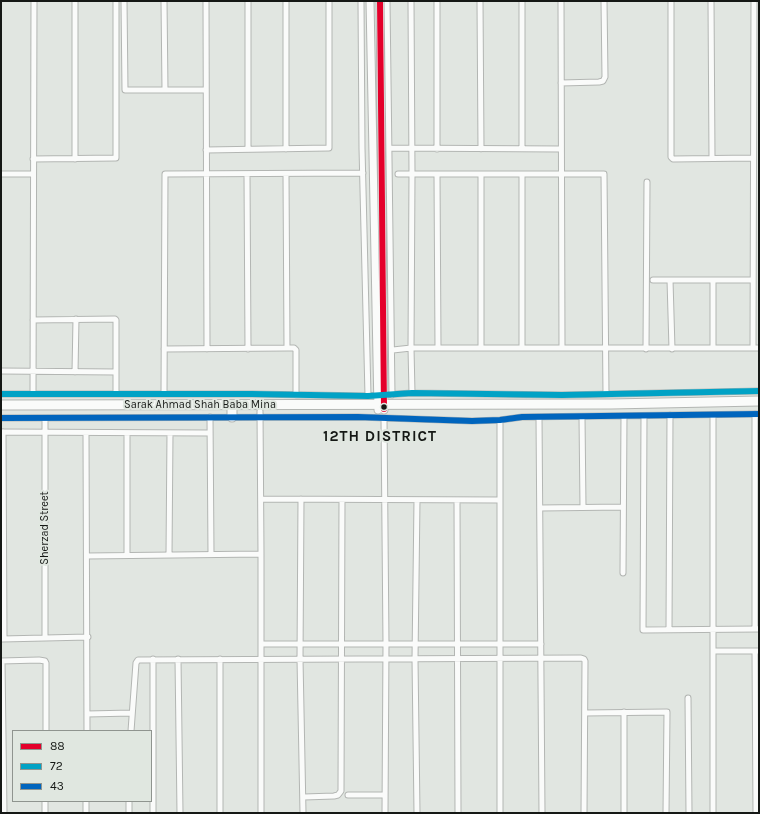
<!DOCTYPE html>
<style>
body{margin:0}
#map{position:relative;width:760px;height:814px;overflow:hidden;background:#e1e6e1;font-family:Karla,sans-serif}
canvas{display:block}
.frame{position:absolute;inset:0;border:2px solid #151815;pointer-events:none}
.legend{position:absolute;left:12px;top:730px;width:140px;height:72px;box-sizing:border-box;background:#e0e7e0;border:1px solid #8f948f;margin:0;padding:5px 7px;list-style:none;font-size:12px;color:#151815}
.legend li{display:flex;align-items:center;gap:8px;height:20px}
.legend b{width:20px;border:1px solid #8f948f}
</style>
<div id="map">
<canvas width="760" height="814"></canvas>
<div class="frame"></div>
<ul class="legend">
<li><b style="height:5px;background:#e4002b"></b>88</li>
<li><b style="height:5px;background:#01a2c5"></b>72</li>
<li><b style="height:5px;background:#0065bd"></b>43</li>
</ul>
</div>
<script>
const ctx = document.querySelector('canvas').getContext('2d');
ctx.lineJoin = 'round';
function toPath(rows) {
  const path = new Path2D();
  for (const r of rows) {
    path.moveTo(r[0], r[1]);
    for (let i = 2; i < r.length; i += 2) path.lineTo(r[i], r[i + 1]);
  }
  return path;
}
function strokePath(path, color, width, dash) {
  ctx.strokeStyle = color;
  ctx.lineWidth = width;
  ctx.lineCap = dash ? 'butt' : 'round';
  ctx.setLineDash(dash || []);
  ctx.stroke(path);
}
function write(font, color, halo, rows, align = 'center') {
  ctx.font = font + ' Karla,sans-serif';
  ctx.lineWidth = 4;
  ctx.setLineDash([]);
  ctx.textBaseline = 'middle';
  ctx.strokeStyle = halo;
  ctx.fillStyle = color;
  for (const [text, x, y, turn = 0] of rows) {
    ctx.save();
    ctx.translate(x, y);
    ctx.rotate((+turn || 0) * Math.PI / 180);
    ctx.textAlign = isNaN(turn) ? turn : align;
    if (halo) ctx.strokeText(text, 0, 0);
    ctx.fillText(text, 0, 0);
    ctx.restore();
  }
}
const street = toPath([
 [124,1,125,90,206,90],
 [164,1,165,90],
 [206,1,207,349],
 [286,1,286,149],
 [361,1,362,148,368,396],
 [387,1,392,395],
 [411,1,412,174,411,348,412,393],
 [437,1,437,149],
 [480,1,481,149],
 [522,1,522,149],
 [561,1,562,348],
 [671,1,671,157,673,159,753,158],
 [711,1,712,158],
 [561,83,599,82,603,81,605,77,604,1],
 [389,148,561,149],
 [248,149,248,1],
 [206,150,329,148,329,1],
 [33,159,116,158,116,1],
 [75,159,75,1],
 [1,174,32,174],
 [247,174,248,349],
 [286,174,287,348,294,348,296,350,296,395],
 [398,174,604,174,606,394],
 [437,174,438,348],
 [481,175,481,348],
 [522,175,522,348],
 [653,280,753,280],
 [670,280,672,349],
 [713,280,713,348],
 [33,320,115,319,116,320,116,393],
 [753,348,754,1],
 [164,349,287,348],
 [646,349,647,182],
 [393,350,411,348,759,348],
 [1,371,116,372],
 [75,372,76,319],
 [1,394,252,394,368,396,412,393,562,395,759,391],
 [33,394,34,1],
 [164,394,165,174,363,173],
 [260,411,261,554,261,813],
 [755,414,755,629],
 [713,415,713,813],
 [644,416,643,630,759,629],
 [210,417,211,554],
 [539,417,542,813],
 [582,417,583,507],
 [1,418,358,417,472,421,500,420,522,417,759,414],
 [45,418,45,638],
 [384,418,386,644,385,813],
 [500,420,500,813],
 [1,432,210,433],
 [3,432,4,639],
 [86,433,87,731],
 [261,499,500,500],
 [301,499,300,659,303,813],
 [457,500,458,813],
 [540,508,623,507],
 [127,555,127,433],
 [169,555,170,433],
 [87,556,261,554],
 [623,573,624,416],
 [669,629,670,415],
 [2,639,88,637],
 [261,644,541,644],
 [713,651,759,651],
 [755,651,756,813],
 [153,659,153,813],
 [178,659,180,813],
 [220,659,220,813],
 [1,661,39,660,45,661,46,663,46,731],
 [2,661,4,813],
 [688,698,689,813],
 [624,712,624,813],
 [585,713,667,712,666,813],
 [87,714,132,713],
 [131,731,136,663,138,660,581,658,584,659,585,661,584,813],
 [348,795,385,795],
 [304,797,334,796,338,795,341,791,342,500],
 [45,813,45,801],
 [86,813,86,801],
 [129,813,129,801],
 [417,813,415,659,417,500]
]);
const secondary = toPath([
 [370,1,378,410],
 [380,1,384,410]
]);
const highway = toPath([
 [1,405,611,404,759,401],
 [232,410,232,417]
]);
strokePath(street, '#b3b6b3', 7);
strokePath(secondary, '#b3b6b3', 9);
strokePath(highway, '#b3b6b3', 11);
strokePath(street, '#fafbfa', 5);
strokePath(secondary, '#fafbfa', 7);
strokePath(highway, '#fafbfa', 9);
strokePath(toPath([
 [380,1,384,409]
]), '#e4002b', 6);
strokePath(toPath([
 [1,394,252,394,368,396,412,393,562,395,759,391]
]), '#01a2c5', 6);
strokePath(toPath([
 [1,418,358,417,472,421,500,420,522,417,759,414]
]), '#0065bd', 6);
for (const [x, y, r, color] of [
 [384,407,3.5,"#151815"]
]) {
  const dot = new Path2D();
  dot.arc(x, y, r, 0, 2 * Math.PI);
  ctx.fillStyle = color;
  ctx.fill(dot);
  strokePath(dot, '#e0e7e0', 1.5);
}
write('11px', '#151815', '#e0e7e0', [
 ["Sarak Ahmad Shah Baba Mina",200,405],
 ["Sherzad Street",45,528,-90]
]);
ctx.letterSpacing = '1px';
write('bold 15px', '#151815', '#e0e7e0', [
 ["12TH DISTRICT",380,437]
]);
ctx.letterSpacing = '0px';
</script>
